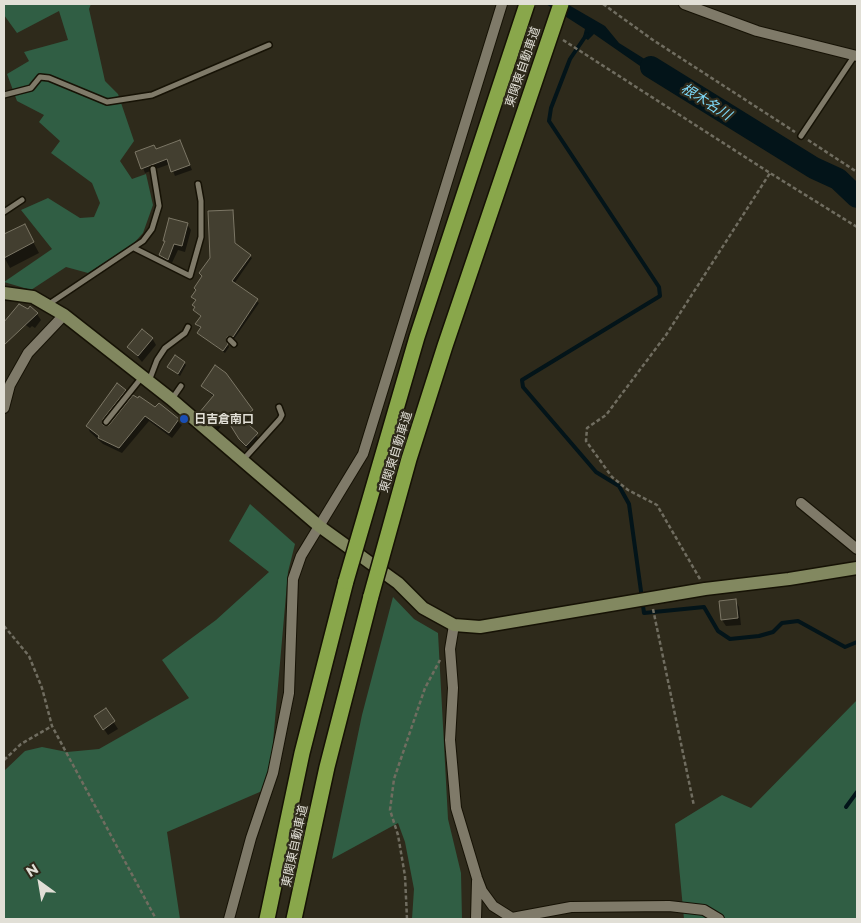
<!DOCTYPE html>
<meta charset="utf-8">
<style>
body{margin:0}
#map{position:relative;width:861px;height:923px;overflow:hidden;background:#2e2a1b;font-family:Montserrat,sans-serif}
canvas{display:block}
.frame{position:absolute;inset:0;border:5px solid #e1dfd6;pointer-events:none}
.north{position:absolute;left:15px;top:858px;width:50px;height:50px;-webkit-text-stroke:4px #2e2a1b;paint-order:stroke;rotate:328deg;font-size:14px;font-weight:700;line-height:20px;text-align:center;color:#e1dfd6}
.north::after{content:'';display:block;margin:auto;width:18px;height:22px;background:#e1dfd6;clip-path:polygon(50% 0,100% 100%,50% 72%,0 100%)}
</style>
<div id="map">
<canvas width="861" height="923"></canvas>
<div class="frame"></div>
<div class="north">N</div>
</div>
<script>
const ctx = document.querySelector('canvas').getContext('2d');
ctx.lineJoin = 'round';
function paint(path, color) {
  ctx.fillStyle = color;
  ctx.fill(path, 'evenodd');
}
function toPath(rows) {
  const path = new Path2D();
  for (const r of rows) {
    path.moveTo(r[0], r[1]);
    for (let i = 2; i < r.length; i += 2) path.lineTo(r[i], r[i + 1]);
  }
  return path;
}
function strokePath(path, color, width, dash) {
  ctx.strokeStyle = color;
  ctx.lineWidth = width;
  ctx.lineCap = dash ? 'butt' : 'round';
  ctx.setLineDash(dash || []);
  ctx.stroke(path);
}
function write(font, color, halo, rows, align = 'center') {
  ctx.font = font + ' Montserrat,"Noto Sans JP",sans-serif';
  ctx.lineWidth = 4.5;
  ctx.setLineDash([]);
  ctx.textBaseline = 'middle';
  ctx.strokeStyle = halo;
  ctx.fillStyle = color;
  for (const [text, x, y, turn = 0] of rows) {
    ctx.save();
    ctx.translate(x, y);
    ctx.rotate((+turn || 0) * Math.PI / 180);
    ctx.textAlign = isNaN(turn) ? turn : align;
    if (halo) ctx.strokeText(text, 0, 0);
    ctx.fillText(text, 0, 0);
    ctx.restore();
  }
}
paint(toPath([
 [4,4,91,4,89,9,105,81,118,94,134,141,120,161,132,179,146,174,153,205,143,233,134,243,88,273,66,267,31,290,4,282,52,249,21,210,48,198,80,218,94,217,100,203,92,183,51,153,60,141,39,122,44,115,17,101,7,74,29,61,24,52,68,40,59,11,17,33,4,15],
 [250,504,295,544,288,572,269,788,167,832,180,919,4,919,4,771,25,751,42,747,67,752,99,749,189,698,162,660,216,620,269,572,229,541],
 [393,597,414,619,438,633,448,819,461,873,462,919,412,919,414,889,405,842,398,823,332,859,362,715],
 [857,700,857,919,684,919,675,824,722,795,751,808]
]), '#305e44');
paint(toPath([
 [546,4,567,4,605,26,619,43,683,83,666,84,594,34,588,40,583,37,585,29]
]), '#031419');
paint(toPath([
 [180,141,192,170,175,176,170,164,145,173,143,168,156,151],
 [232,212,236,246,252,258,234,284,259,303,234,339,227,340,229,347,225,353,198,333,201,329,196,324,201,317,194,310,196,301,193,297],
 [187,224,191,230,185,252,178,250,171,265,164,262,160,255,165,243,164,241],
 [24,225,39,253,10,268,4,257,4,236],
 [37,314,41,320,35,328,32,326,30,328,17,319],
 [152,338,156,345,142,362,129,347],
 [184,363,186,365,180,376,169,367],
 [225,374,255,416,244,422,259,439,249,450,243,444,227,419,218,430,201,413,214,397,202,386],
 [125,391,128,396,104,427,110,426,138,400,178,420,182,425,172,438,149,421,122,453,103,444,90,432,87,426],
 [735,600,739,607,741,625,726,626,722,620],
 [105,709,118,729,108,735,99,722]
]), '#0007');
strokePath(toPath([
 [587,34,570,59,551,108,549,121,659,287,660,296,522,380,523,387,596,472,619,486,629,504,644,613,704,607,718,631,730,639,759,636,773,632,782,623,798,621,845,647,857,642],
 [846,807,857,792]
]), '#031419', 4);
strokePath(toPath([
 [651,67,814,168,838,179,857,197]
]), '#031419', 22);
const building = toPath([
 [180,140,190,165,171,172,167,159,141,169,135,152,154,145,156,149,180,140],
 [233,210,235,243,251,255,232,281,258,299,233,337,227,337,228,344,223,351,197,333,201,327,195,324,201,316,193,310,195,307,192,305,196,300,191,297,196,290,194,288,202,276,199,273,210,258,208,211,233,210],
 [169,218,188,223,182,246,174,244,168,260,159,255,165,241,163,241,169,218],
 [25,224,34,242,4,258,4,234,25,224],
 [19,304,28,309,30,306,38,313,4,345,4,322,19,304],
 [142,329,153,338,138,356,127,347,142,329],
 [175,355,185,362,178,374,167,367,175,355],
 [215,365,226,373,253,410,241,418,258,433,246,446,239,439,224,415,215,426,199,413,214,395,201,386,215,365],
 [117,383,126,390,103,419,103,425,109,425,133,395,138,398,139,396,155,407,159,403,179,419,169,433,145,416,119,448,98,438,99,436,86,426,117,383],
 [736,599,738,618,721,620,719,601,736,599],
 [106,708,115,721,103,730,94,716,106,708]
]);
paint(building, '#433f30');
strokePath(building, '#7c7766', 1);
const lane = toPath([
 [4,95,31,88,40,77,49,78,107,102,152,95,269,45],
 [801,136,855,55],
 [4,212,22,200],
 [134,248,190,276,201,237,201,201,198,184],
 [49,304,143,241,152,229,159,206,153,169],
 [230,340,234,344],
 [149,381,157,360,165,348,185,333,188,327],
 [172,399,181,386],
 [106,422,142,377],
 [243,460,280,419,282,415,279,407]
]);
const street = toPath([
 [684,4,757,31,857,56],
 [4,408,10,385,28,353,64,315],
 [801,503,857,549],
 [454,625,450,649,453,688,450,740,456,808,477,878,482,891,493,906,512,918,571,907,669,906,704,910,719,919],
 [229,919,251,838,273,773,289,693,293,579,301,556,363,454,502,4],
 [476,919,477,881]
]);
const secondary = toPath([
 [4,293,33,297,64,315,171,399,319,526,398,583,423,608,454,625,480,627,705,589,789,579,857,568]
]);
const highway = toPath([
 [267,919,302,753,346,581],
 [294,919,327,767,371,596]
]);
strokePath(lane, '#161205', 8);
strokePath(street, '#161205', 12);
strokePath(secondary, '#161205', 15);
strokePath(highway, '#161205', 18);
strokePath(toPath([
 [603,4,653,40,795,132],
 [563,40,770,173,857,227],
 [808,140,857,172],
 [700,579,657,505,628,490,612,477,586,441,587,428,606,415,666,335,770,173],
 [653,609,694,806],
 [4,626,29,656,42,688,52,726,156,919],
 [4,760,21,744,52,726],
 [407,919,405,876,398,835,390,810,394,779,425,688,440,660]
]), '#706d60', 2.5, [4, 2.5]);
strokePath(lane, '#7f7a69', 5);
strokePath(street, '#7f7a69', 10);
strokePath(secondary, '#828860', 12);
strokePath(highway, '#89a74b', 15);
const highwayBridge = toPath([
 [346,581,417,337,527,4],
 [371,596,409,459,445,346,561,4]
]);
strokePath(highwayBridge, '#161205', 18, []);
strokePath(highwayBridge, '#89a74b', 15);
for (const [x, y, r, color] of [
 [184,419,5,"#1a4fb4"]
]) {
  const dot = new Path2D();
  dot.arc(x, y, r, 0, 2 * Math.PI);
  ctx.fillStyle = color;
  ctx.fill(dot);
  strokePath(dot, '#2e2a1b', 2);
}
write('12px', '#e1dfd6', '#2e2a1b', [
 ["東関東自動車道",523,67,-71],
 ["東関東自動車道",396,452,-73],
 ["東関東自動車道",295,846,-78]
]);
write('bold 12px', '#e1dfd6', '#2e2a1b', [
 ["日吉倉南口",194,419]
], 'left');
write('italic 14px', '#7dd7f6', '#2e2a1b', [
 ["根木名川",706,102,32]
]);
</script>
